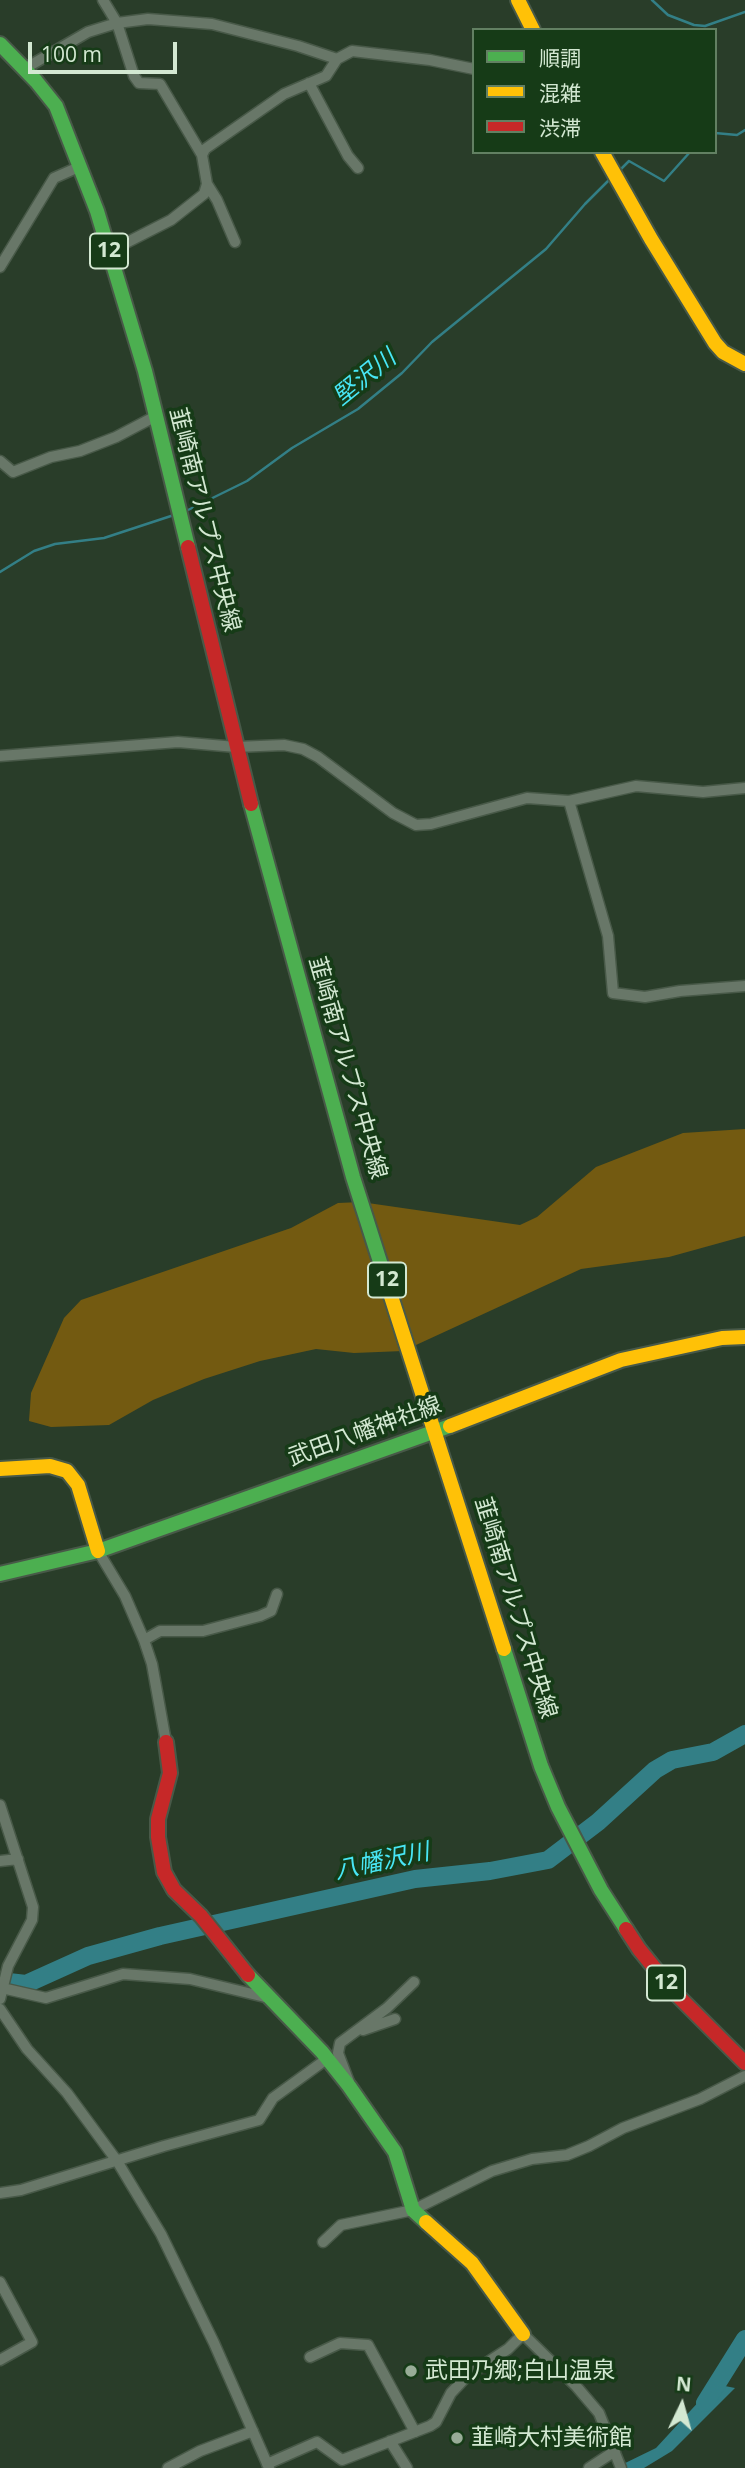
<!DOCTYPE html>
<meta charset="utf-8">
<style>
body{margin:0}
#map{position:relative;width:745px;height:2468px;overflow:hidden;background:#293d29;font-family:"Open Sans","Noto Sans JP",sans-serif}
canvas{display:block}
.legend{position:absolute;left:472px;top:28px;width:245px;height:126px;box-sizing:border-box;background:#163b17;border:2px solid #628062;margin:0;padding:9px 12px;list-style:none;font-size:21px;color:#d3e8d2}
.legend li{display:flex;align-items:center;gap:14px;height:35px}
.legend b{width:35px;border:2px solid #628062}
.north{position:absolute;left:647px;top:2370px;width:70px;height:70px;-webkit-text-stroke:5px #163b17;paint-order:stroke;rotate:5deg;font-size:19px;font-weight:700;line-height:28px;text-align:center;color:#d3e8d2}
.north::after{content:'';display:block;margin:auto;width:24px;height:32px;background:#d3e8d2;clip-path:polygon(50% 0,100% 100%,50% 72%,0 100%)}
.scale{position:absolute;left:28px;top:42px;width:149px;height:32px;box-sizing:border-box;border:4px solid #d3e8d2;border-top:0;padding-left:9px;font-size:21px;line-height:24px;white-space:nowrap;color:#d3e8d2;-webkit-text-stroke:5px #163b17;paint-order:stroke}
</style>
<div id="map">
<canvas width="745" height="2468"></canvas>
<ul class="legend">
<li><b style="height:9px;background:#4caf50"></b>順調</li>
<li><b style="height:9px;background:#ffc107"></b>混雑</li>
<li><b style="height:9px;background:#c62828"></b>渋滞</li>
</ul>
<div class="north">N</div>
<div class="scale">100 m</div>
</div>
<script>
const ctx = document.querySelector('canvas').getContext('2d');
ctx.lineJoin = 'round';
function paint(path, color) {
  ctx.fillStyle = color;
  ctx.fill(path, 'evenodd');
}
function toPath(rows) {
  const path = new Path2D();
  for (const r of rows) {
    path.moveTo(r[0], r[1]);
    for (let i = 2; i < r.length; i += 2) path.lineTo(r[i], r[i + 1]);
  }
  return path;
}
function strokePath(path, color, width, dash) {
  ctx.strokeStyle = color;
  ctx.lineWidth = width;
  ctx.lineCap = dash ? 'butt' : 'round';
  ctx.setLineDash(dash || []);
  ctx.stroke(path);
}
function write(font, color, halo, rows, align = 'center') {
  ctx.font = font + ' "Open Sans","Noto Sans JP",sans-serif';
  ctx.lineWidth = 7;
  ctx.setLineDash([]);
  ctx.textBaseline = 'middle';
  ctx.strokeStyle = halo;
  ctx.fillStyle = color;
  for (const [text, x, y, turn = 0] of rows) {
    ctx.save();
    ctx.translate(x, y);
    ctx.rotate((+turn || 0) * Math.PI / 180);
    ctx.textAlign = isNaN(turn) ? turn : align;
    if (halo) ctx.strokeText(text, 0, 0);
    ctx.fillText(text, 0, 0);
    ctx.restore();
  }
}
paint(toPath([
 [745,1129,745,1236,669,1257,581,1269,403,1351,354,1353,316,1349,260,1361,204,1379,153,1400,109,1425,51,1427,29,1421,31,1393,64,1318,81,1300,291,1228,338,1203,361,1202,520,1225,537,1217,596,1167,683,1133]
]), '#735a11');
paint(toPath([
 [715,2384,735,2388,672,2451,644,2468,615,2468,656,2448]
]), '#337f86');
strokePath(toPath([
 [652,0,668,15,694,25,705,26,745,12],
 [715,133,737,135,745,130],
 [619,171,629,161,664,181,690,152],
 [184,512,247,481,292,448,358,409,402,373,432,342,546,249,585,204,611,178],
 [0,572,34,551,55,544,104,538,174,515]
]), '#337f86', 2.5);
strokePath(toPath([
 [0,1981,26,1984,88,1956,160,1936,415,1879,490,1871,548,1860,598,1822,655,1770,672,1760,713,1752,745,1734],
 [705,2403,745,2339]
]), '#337f86', 18);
const street = toPath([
 [103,0,117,23,134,76,139,83,160,84,202,155],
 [24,69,88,32,117,23,148,19,212,24,298,46,337,59],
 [309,83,348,156,358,168],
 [207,184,217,200,235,242],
 [110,251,171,220,204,194,207,184,202,155,205,149,284,94,326,76,337,59,352,51,430,60,474,69],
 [0,267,54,178,81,166],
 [0,461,13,472,51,457,80,451,116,437,156,416],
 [0,756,178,742,236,747,284,745,303,749,318,757,393,813,416,825,431,824,527,798,569,801,636,786,703,792,745,788],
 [569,801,608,936,613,993,645,997,680,991,745,986],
 [98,1551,125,1596,144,1640,152,1664,166,1742],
 [144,1640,160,1631,203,1631,260,1616,271,1611,277,1594],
 [0,1805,33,1907,32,1920,8,1966,0,1999],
 [0,1861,18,1859],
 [2,1988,46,1998,123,1974,190,1979,269,1998],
 [0,2009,27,2049,67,2093,117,2161,161,2234,214,2343,269,2468],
 [363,2030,395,2019],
 [349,2082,338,2053,340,2043,387,2008,414,1982],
 [0,2193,21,2190,164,2146,259,2120,273,2098,328,2058],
 [323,2242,341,2225,413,2210,492,2171,532,2159,567,2155,589,2146,623,2128,700,2099,745,2076],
 [0,2282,32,2342,0,2360],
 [310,2357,340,2343,368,2345,415,2432],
 [390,2441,407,2468],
 [267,2464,317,2442,342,2460,430,2426,436,2422,451,2393,468,2375,508,2349,523,2334,576,2386,599,2413,621,2468],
 [168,2468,200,2451,253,2431],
 [589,2468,615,2451]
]);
const fast = toPath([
 [0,44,36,81,56,106,97,211,145,371,188,547],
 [251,804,353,1177,389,1290],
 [0,1574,98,1551,450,1426],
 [504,1649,541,1766,558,1807,601,1890,626,1929],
 [248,1975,322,2052,349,2086,395,2152,413,2210,426,2222]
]);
const slow = toPath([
 [518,0,533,30],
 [602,152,651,239,715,343,723,352,745,364],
 [389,1290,504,1649],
 [450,1426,621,1360,722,1338,745,1337],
 [0,1469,50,1466,67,1471,78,1485,98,1551],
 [426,2222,472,2263,523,2334]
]);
const jam = toPath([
 [188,547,251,804],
 [166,1742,170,1773,158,1819,158,1837,164,1872,174,1890,201,1916,248,1975],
 [626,1929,639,1949,673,1991,745,2063]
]);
strokePath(street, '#485948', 13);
strokePath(fast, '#485948', 18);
strokePath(slow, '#485948', 18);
strokePath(jam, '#485948', 18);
strokePath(street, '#687768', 10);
strokePath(fast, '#4caf50', 14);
strokePath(slow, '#ffc107', 14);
strokePath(jam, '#c62828', 14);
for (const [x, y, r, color] of [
 [411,2371,7,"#98ac97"],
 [457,2438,7,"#98ac97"]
]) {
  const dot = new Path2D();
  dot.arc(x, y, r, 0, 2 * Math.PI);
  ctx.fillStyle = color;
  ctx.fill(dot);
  strokePath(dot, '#163b17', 2.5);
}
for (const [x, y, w] of [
 [109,251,38],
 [387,1280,38],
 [666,1983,38]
]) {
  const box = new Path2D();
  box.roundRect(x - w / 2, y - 17.5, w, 35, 5);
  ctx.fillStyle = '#163b17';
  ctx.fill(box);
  strokePath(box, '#d3e8d2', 2);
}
write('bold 21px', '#d3e8d2', null, [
 ["12",109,251],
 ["12",387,1280],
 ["12",666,1983]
]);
write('23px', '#d3e8d2', '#163b17', [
 ["韮崎南アルプス中央線",204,520,76],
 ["韮崎南アルプス中央線",347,1068,74],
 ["武田八幡神社線",365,1432,-20],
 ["韮崎南アルプス中央線",515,1608,73]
]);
write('23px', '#d3e8d2', '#163b17', [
 ["武田乃郷;白山温泉",425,2371],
 ["韮崎大村美術館",471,2438]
], 'left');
write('italic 24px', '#48e6f5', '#163b17', [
 ["堅沢川",365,378,-39],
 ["八幡沢川",382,1862,-12]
]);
</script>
